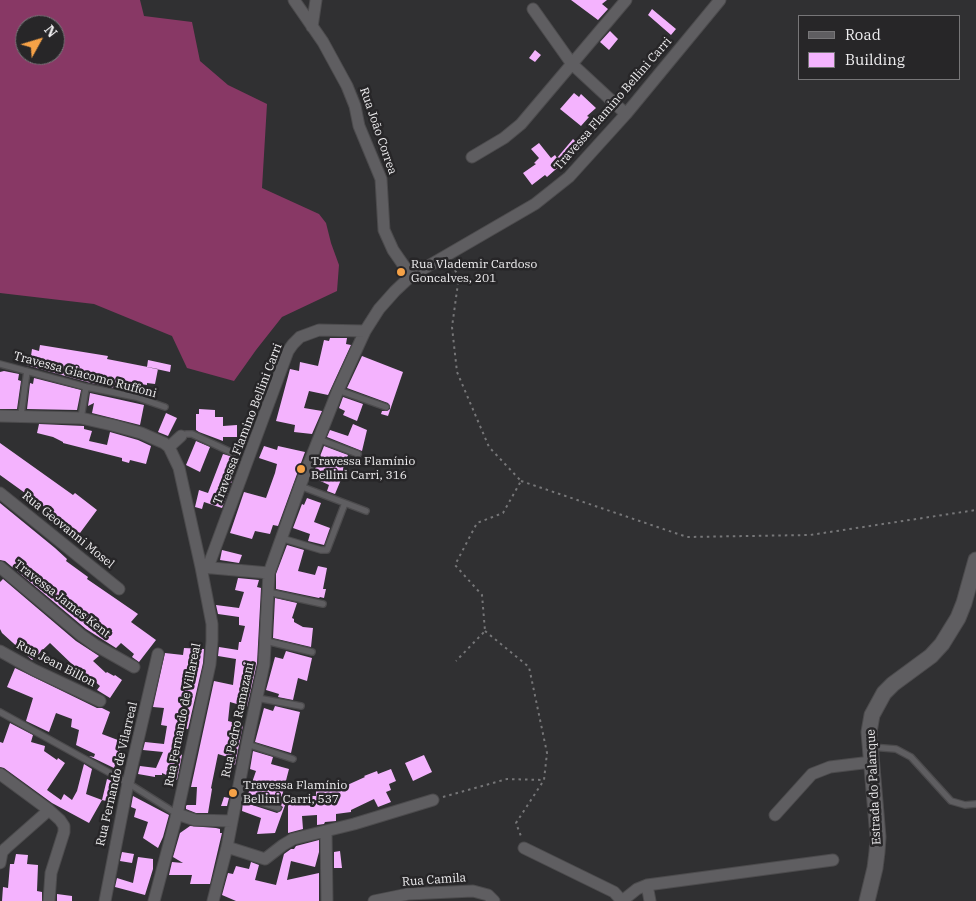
<!DOCTYPE html>
<meta charset="utf-8">
<style>
body{margin:0}
#map{position:relative;width:976px;height:901px;overflow:hidden;background:#303032;font-family:"IBM Plex Serif",serif}
canvas{display:block}
.legend{position:absolute;left:798px;top:15px;width:162px;height:65px;box-sizing:border-box;background:#272628;border:1px solid #777678;margin:0;padding:6px 9px;list-style:none;font-size:15px;color:#efeef0}
.legend li{display:flex;align-items:center;gap:10px;height:25px}
.legend b{width:25px;border:1px solid #777678}
.north{position:absolute;left:15px;top:15px;width:50px;height:50px;box-sizing:border-box;background:#272628;border:1px solid #777678;border-radius:50%;rotate:51deg;font-size:14px;font-weight:700;line-height:20px;text-align:center;color:#efeef0}
.north::after{content:'';display:block;margin:auto;width:18px;height:22px;background:#f6a247;clip-path:polygon(50% 0,100% 100%,50% 72%,0 100%)}
</style>
<div id="map">
<canvas width="976" height="901"></canvas>
<ul class="legend">
<li><b style="height:6px;background:#5f5e61"></b>Road</li>
<li><b style="height:14px;background:#f4b3fe"></b>Building</li>
</ul>
<div class="north">N</div>
</div>
<script>
const ctx = document.querySelector('canvas').getContext('2d');
ctx.lineJoin = 'round';
function paint(path, color) {
  ctx.fillStyle = color;
  ctx.fill(path, 'evenodd');
}
function toPath(rows) {
  const path = new Path2D();
  for (const r of rows) {
    path.moveTo(r[0], r[1]);
    for (let i = 2; i < r.length; i += 2) path.lineTo(r[i], r[i + 1]);
  }
  return path;
}
function strokePath(path, color, width, dash) {
  ctx.strokeStyle = color;
  ctx.lineWidth = width;
  ctx.lineCap = dash ? 'butt' : 'round';
  ctx.setLineDash(dash || []);
  ctx.stroke(path);
}
function write(font, color, halo, rows, align = 'center') {
  ctx.font = font + ' "IBM Plex Serif",serif';
  ctx.lineWidth = 5;
  ctx.setLineDash([]);
  ctx.textBaseline = 'middle';
  ctx.strokeStyle = halo;
  ctx.fillStyle = color;
  for (const [text, x, y, turn = 0] of rows) {
    ctx.save();
    ctx.translate(x, y);
    ctx.rotate((+turn || 0) * Math.PI / 180);
    ctx.textAlign = isNaN(turn) ? turn : align;
    if (halo) ctx.strokeText(text, 0, 0);
    ctx.fillText(text, 0, 0);
    ctx.restore();
  }
}
paint(toPath([
 [0,0,140,0,144,16,192,22,200,61,228,85,267,104,262,188,319,214,326,223,331,243,339,265,337,291,282,317,256,350,234,381,187,368,172,336,94,304,0,293],
 [25,25,55,25,55,55,25,55]
]), '#883865');
paint(toPath([
 [571,0,607,0,602,4,608,9,598,20],
 [652,9,676,29,671,35,648,15],
 [610,31,618,39,609,50,600,42],
 [535,50,541,55,535,62,529,58],
 [574,93,579,97,581,94,596,108,587,116,589,117,581,126,560,109],
 [573,139,580,145,571,156,547,177,545,175,532,185,523,173,536,164,534,163,539,158,531,149,539,143,551,158,555,155,557,158],
 [330,338,347,338,346,344,351,345,328,395,309,391,304,408,322,411,312,434,294,432,295,425,276,421,290,369,299,371,300,362,318,366,324,340,329,341],
 [40,345,108,356,107,359,158,369,155,384,147,383,147,385,135,383,134,392,87,382,26,365,29,355,31,356,32,349,39,351],
 [362,356,403,372,388,416,381,414,382,411,387,411,390,409,390,406,388,403,347,388],
 [148,360,171,365,170,372,147,367],
 [4,371,19,374,18,380,21,381,17,409,0,409,0,372],
 [34,378,81,390,77,410,27,409,30,383,33,384],
 [90,393,144,405,140,425,92,413,94,403,88,406],
 [343,397,363,404,357,421,343,415,345,411,339,408],
 [199,409,215,410,215,417,223,417,223,426,237,425,237,437,223,437,223,441,199,432,196,430,196,414,199,414],
 [166,413,177,418,168,436,158,432],
 [39,424,84,426,84,429,92,431,89,441,107,445,110,432,138,440,151,446,146,464,130,460,129,463,122,461,122,458,63,443,63,442,53,437,37,433],
 [353,424,367,430,362,451,327,437,330,430,348,436],
 [196,441,210,447,200,472,186,465],
 [0,443,73,495,75,493,97,510,77,537,54,520,57,516,0,475],
 [264,446,277,450,278,446,305,452,278,526,273,525,270,534,255,531,252,539,230,533,244,492,266,498,275,473,277,464,259,458],
 [324,446,348,455,343,469,345,470,335,494,327,491,329,485,312,477],
 [223,454,240,459,222,508,204,502,202,509,195,507,199,490,208,493],
 [307,498,321,503,314,522,330,528,324,545,308,541,310,534,293,528,302,504,304,505],
 [0,503,55,548,67,559,66,561,88,577,87,579,138,614,131,622,156,640,139,662,132,657,134,654,121,643,116,648,86,629,5,561,0,560],
 [287,545,304,550,298,571,315,575,318,566,327,568,323,589,326,589,324,598,320,597,319,598,276,589,276,574],
 [222,550,242,555,239,563,220,560],
 [238,578,259,580,257,587,261,588,257,663,247,707,230,702,228,721,243,725,235,765,233,764,234,759,218,754,211,788,212,789,208,813,196,813,186,809,186,806,187,805,196,805,197,787,191,787,214,681,233,685,236,659,218,656,219,647,238,650,239,642,241,642,245,626,239,625,239,617,218,614,216,605,239,608,244,592,235,590],
 [3,579,76,641,99,656,93,661,106,673,107,672,114,676,115,675,122,680,110,698,97,690,100,686,77,666,75,667,50,643,32,660,2,633,0,629,0,582],
 [275,598,297,603,292,618,294,619,294,622,303,627,313,628,311,647,273,638],
 [184,648,204,649,203,663,188,729,178,728,176,741,181,744,177,751,182,755,177,780,162,773,162,775,155,775,155,777,138,774,140,766,156,768,163,752,143,750,145,742,164,744,167,726,161,725,164,708,153,707,165,653,183,655],
 [286,651,312,658,307,681,298,678,293,700,278,697,279,694,266,690,275,657,283,659],
 [15,668,97,708,102,708,110,712,102,734,123,742,114,768,89,756,94,757,95,754,76,745,79,730,71,727,72,719,56,713,49,732,26,721,33,698,7,687],
 [275,706,300,712,291,753,255,742,264,708,273,711],
 [10,723,33,735,31,742,45,746,44,751,57,760,58,758,65,763,47,790,61,800,64,794,72,800,77,791,84,764,92,769,86,794,102,800,89,823,52,803,4,768,0,767,0,742,3,743],
 [253,751,273,757,271,764,289,769,282,796,316,796,316,789,334,786,334,791,365,777,364,776,377,771,378,774,391,769,396,781,389,784,391,790,386,792,391,802,378,807,374,799,351,810,351,812,336,814,336,821,325,822,324,824,317,825,317,815,302,816,303,829,288,833,288,797,275,833,257,834,261,818,242,811,243,802,277,813,281,811,283,807,279,804,248,794,256,771,250,769],
 [424,755,432,772,413,781,405,763],
 [107,779,114,782,110,802,102,800],
 [133,796,169,815,163,837,158,848,143,838,148,822,134,817,136,809,131,807],
 [224,797,229,798,227,806,221,806],
 [190,826,216,828,220,829,220,833,222,833,210,884,190,884,192,875,169,875,172,862,183,863,173,857,180,833],
 [319,840,319,852,315,867,291,861,287,880,319,873,319,901,236,901,222,895,228,873,233,874,236,866,249,869,251,862,259,865,255,880,276,885,284,854,291,849,294,849,296,846],
 [340,851,342,868,334,868,334,852],
 [122,852,134,854,132,863,120,861],
 [16,854,28,855,27,864,38,865,37,891,42,892,42,901,2,901,3,887,8,888,10,864,14,864],
 [138,857,153,859,153,869,145,895,115,887,117,878,133,883],
 [57,894,72,896,72,901,57,901]
]), '#f4b3fe');
const lane = toPath([
 [0,364,86,387,136,397,165,407],
 [338,390,386,407],
 [21,415,27,371],
 [81,418,86,387],
 [181,436,186,434,192,434,233,453],
 [318,439,358,454],
 [300,486,366,511],
 [281,538,321,550,327,550,345,503],
 [268,592,323,604],
 [266,641,312,652],
 [257,698,301,706],
 [0,712,128,783,177,814],
 [247,744,293,759],
 [871,747,896,749,911,757,951,801,965,805,976,804],
 [237,795,278,808]
]);
const street = toPath([
 [294,0,323,42,347,86,355,106,359,126,381,179,384,230,393,250,411,276],
 [533,9,572,64,626,114],
 [312,27,316,0],
 [472,157,504,138,521,124,626,0],
 [0,416,81,418,112,425,141,433,164,443,169,447,179,468,201,567,212,624,212,641,210,664,177,814,154,901],
 [169,447,181,436],
 [0,493,119,589],
 [0,567,81,635,95,645,134,667],
 [201,567,269,573],
 [208,567,288,351,293,344,300,337,319,330,365,331],
 [0,651,34,670,100,701],
 [0,774,49,810,60,820,64,826,64,832,51,873,49,901],
 [177,814,195,820,232,821],
 [775,815,812,774,830,767,871,762],
 [326,831,327,901],
 [227,847,265,859,283,845,293,839,354,824,433,800],
 [524,848,614,892,622,901,637,889,647,885],
 [0,863,2,852,6,848,49,810],
 [105,901,128,783,158,654],
 [213,901,227,847,247,744,264,664,269,573,300,486,338,390,365,331,379,309,395,291,411,276,535,204,569,177,626,114,720,0],
 [374,901,408,894,473,891,488,895,494,901],
 [650,901,647,885,833,860]
]);
const secondary = toPath([
 [867,901,875,868,877,852,878,837,869,732,872,715,884,693,893,684,931,656,942,644,958,618,964,603,976,560]
]);
strokePath(lane, '#4c4b4d', 8);
strokePath(street, '#4c4b4d', 13);
strokePath(secondary, '#4c4b4d', 17);
strokePath(toPath([
 [451,265,459,276,452,327,457,372,489,447,521,481,503,513,477,523,455,565,482,595,485,631,456,661],
 [521,481,687,537,810,535,976,510],
 [485,631,529,667,547,753,544,780,516,823,522,839],
 [443,797,507,779,543,780]
]), '#767678', 2, [2.5, 4]);
strokePath(lane, '#5f5e61', 5.5);
strokePath(street, '#5f5e61', 11);
strokePath(secondary, '#5f5e61', 15);
for (const [x, y, r, color] of [
 [401,272,5,"#f6a247"],
 [301,469,5,"#f6a247"],
 [233,793,5,"#f6a247"]
]) {
  const dot = new Path2D();
  dot.arc(x, y, r, 0, 2 * Math.PI);
  ctx.fillStyle = color;
  ctx.fill(dot);
  strokePath(dot, '#272628', 2);
}
write('12px', '#efeef0', '#272628', [
 ["Travessa Flamino Bellini Carri",613,104,-49],
 ["Rua João Correa",378,131,71],
 ["Travessa Giacomo Ruffoni",85,375,15],
 ["Travessa Flamino Bellini Carri",248,424,-69],
 ["Rua Geovanni Mosel",68,530,39],
 ["Travessa James Kent",62,599,38],
 ["Rua Jean Billon",56,664,27],
 ["Rua Fernando de Villareal",183,715,-79],
 ["Rua Pedro Ramazani",238,720,-78],
 ["Rua Fernando de Vilarreal",117,774,-77],
 ["Estrada do Palanque",874,787,-93],
 ["Rua Camila",434,880,-4]
]);
write('12px', '#efeef0', '#272628', [
 ["Rua Vlademir Cardoso",411,265],
 ["Goncalves, 201",411,279],
 ["Travessa Flamínio",311,462],
 ["Bellini Carri, 316",311,476],
 ["Travessa Flamínio",243,786],
 ["Bellini Carri, 537",243,800]
], 'left');
</script>
